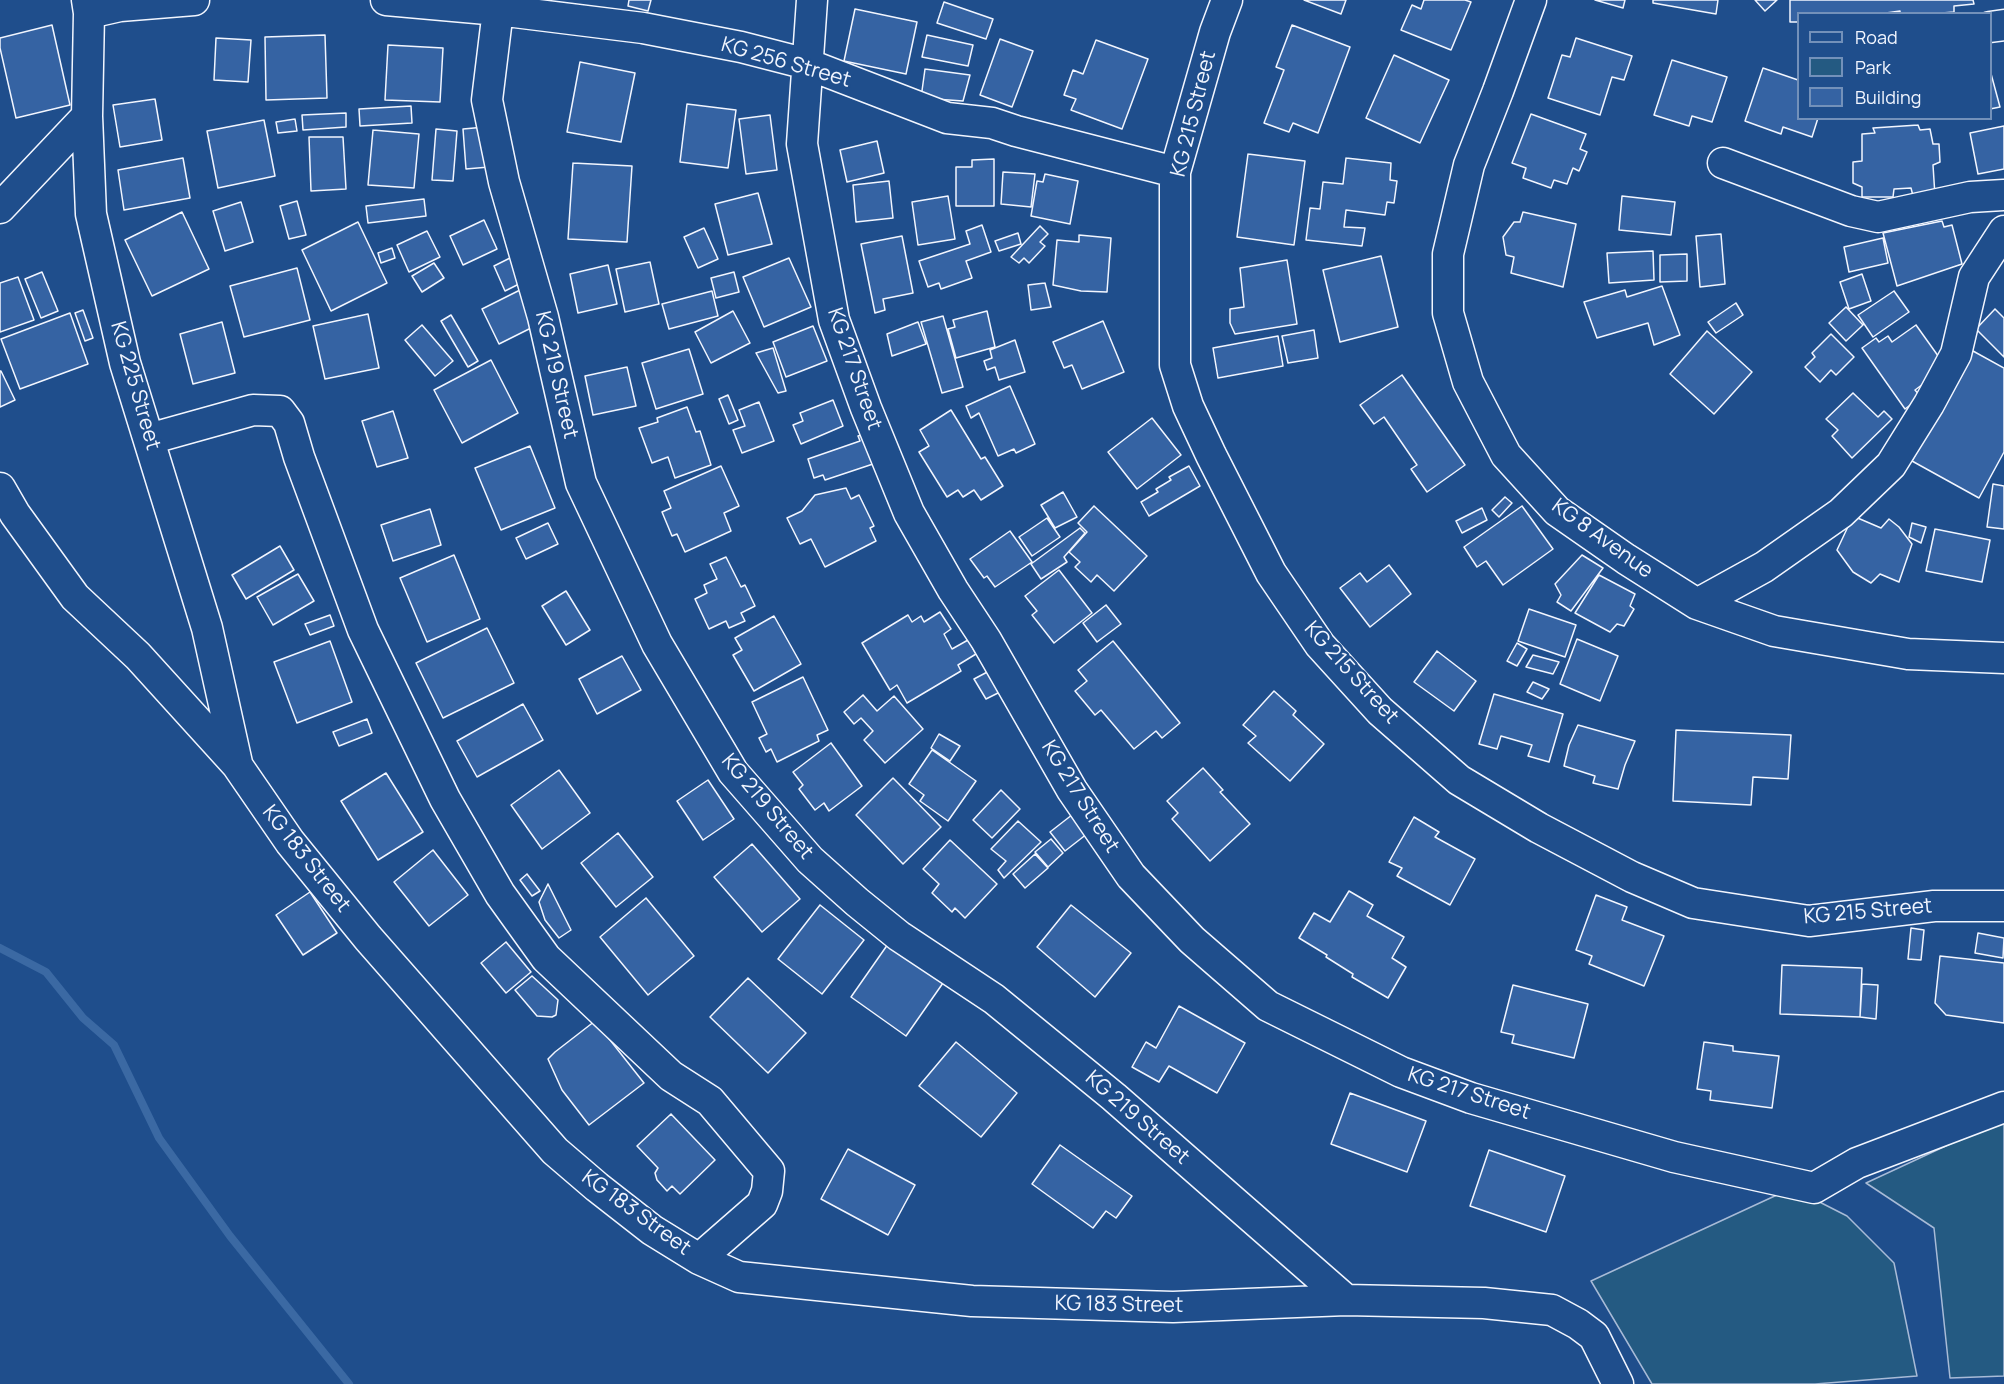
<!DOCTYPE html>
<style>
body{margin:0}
#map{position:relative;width:2004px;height:1384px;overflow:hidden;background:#1f4e8c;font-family:Manrope,sans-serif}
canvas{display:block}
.legend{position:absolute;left:1797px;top:12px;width:195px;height:108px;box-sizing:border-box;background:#1f4e8c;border:2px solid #7391ba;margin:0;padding:8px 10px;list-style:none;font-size:18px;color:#f2f6ff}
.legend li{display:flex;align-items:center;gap:12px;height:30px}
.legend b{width:30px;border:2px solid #7391ba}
</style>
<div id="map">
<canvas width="2004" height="1384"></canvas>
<ul class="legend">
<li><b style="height:8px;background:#1f4e8c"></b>Road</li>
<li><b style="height:16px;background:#245a82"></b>Park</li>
<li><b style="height:16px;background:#3563a3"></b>Building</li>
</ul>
</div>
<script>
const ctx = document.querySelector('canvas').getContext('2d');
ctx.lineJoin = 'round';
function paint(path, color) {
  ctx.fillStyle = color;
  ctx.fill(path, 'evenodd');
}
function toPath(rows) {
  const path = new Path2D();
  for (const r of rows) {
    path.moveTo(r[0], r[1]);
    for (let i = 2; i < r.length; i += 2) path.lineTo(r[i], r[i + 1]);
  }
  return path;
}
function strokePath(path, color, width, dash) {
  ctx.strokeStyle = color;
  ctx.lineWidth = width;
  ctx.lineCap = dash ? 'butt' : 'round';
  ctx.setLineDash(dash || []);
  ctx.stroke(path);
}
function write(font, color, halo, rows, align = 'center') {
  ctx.font = font + ' Manrope,sans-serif';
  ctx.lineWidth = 4.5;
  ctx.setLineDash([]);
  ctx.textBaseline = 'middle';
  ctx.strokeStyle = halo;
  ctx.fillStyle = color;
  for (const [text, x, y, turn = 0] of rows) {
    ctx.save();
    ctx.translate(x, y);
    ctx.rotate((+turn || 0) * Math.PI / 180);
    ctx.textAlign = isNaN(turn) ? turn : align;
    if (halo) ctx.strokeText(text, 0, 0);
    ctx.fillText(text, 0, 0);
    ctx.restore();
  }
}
const green = toPath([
 [2004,1119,2004,1376,1950,1378,1934,1228,1866,1183,2004,1119],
 [1792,1188,1847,1216,1894,1263,1917,1376,1815,1384,1652,1384,1591,1281,1792,1188]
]);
paint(green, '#245a82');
strokePath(green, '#a8bbd7', 1.5);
strokePath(toPath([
 [0,948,46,972,83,1018,114,1045,159,1138,230,1236,349,1384]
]), '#3b69a3', 8);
const building = toPath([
 [629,0,651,0,648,11,628,6,629,0],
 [1304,0,1346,0,1341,14,1304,0],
 [1424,0,1465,0,1471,2,1451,50,1401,30,1412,5,1421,9,1424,0],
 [1595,0,1625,0,1623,8,1595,0],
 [1653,0,1718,0,1716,14,1653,3,1653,0],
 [1755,0,1777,0,1765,11,1755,0],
 [1790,0,1973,0,1974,4,1954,6,1954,12,1930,14,1900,14,1900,11,1879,14,1798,14,1798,22,1790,22,1790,0],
 [944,2,993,19,986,39,937,23,944,2],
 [855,9,917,22,906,74,844,61,855,9],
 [52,25,70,105,16,118,0,48,0,38,52,25],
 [1292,25,1350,47,1318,133,1293,123,1289,132,1264,123,1284,70,1276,67,1292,25],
 [325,35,327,98,266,100,265,37,325,35],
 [927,35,973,45,968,66,922,57,927,35],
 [216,38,251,40,248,82,214,80,216,38],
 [1576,38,1632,56,1624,80,1612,77,1600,115,1548,98,1562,55,1570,57,1576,38],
 [1000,39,1033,51,1012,107,980,95,1000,39],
 [1096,40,1148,59,1122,129,1071,110,1076,99,1064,95,1073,70,1083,74,1096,40],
 [388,45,443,48,440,102,385,100,388,45],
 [1394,55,1449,80,1420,143,1366,118,1394,55],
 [1672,60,1727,77,1712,122,1692,116,1689,126,1654,115,1672,60],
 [580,62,635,73,621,142,567,132,580,62],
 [1763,68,1798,80,1798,118,1818,118,1812,137,1783,127,1781,134,1745,121,1763,68],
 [925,69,970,75,963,101,921,98,925,69],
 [1990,70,2000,107,1990,109,1990,70],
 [155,99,162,140,120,147,113,105,155,99],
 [687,104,736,110,728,168,680,162,687,104],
 [411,106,412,123,360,126,359,109,411,106],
 [346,113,346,127,303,130,302,115,346,113],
 [1531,114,1586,134,1580,149,1587,152,1579,171,1573,168,1567,184,1554,180,1551,188,1523,178,1526,168,1512,163,1531,114],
 [770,115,777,170,746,174,739,119,770,115],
 [295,119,297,131,278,133,276,122,295,119],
 [264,120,275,176,218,188,207,131,264,120],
 [1918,125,1920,130,1930,129,1933,144,1939,144,1940,162,1933,165,1935,196,1913,196,1911,188,1894,189,1893,197,1862,197,1862,187,1853,183,1853,162,1862,161,1862,134,1875,133,1873,128,1918,125],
 [2004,126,2004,169,1978,174,1970,133,2004,126],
 [485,127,489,167,466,169,463,129,485,127],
 [436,129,457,131,453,181,432,180,436,129],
 [373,130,419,134,414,188,368,185,373,130],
 [309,137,343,137,346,189,311,191,309,137],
 [877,141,884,173,847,182,840,150,877,141],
 [1248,154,1305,161,1294,245,1237,237,1248,154],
 [183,158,190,198,124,210,118,170,183,158],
 [1346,158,1391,163,1390,180,1397,181,1394,203,1387,202,1385,215,1346,210,1344,227,1365,228,1362,246,1306,240,1310,208,1320,209,1323,182,1343,184,1346,158],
 [994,159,994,206,956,206,956,167,972,167,972,160,994,159],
 [573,163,632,166,627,242,568,239,573,163],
 [1003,172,1035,174,1031,207,1001,204,1003,172],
 [1045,174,1078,181,1070,224,1031,216,1037,181,1043,182,1045,174],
 [889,181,893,218,856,222,853,185,889,181],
 [758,193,772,244,728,255,715,204,758,193],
 [948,196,955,239,918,245,912,202,948,196],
 [1622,196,1675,202,1671,235,1619,230,1622,196],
 [424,199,426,216,368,223,366,206,424,199],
 [297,201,306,235,289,239,280,206,297,201],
 [241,202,253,242,225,251,213,211,241,202],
 [182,212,209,269,152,296,125,240,182,212],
 [1523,212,1576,224,1563,287,1511,273,1514,257,1506,255,1503,237,1514,222,1520,222,1523,212],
 [484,220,497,249,463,265,450,236,484,220],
 [1942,221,1944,227,1952,225,1962,264,1897,286,1883,233,1942,221],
 [358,222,387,283,331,311,302,250,358,222],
 [982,225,991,252,966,261,972,278,941,289,939,283,928,287,919,261,970,244,966,231,982,225],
 [1040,226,1048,234,1040,242,1045,246,1029,263,1024,258,1019,263,1011,257,1040,226],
 [704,228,718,259,698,268,684,237,704,228],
 [427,231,440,257,409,272,397,245,427,231],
 [1018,233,1021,244,999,251,995,241,1018,233],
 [1721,234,1725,284,1700,287,1696,236,1721,234],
 [1079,235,1111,238,1107,292,1081,291,1053,285,1057,240,1079,242,1079,235],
 [902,236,913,293,883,299,885,310,875,313,861,244,902,236],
 [1883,238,1888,263,1849,272,1844,247,1883,238],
 [392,248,395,258,381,263,378,253,392,248],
 [1653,251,1654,280,1609,283,1607,253,1653,251],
 [1687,254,1687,281,1660,282,1660,255,1687,254],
 [514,256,525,281,505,291,494,266,514,256],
 [1381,256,1398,327,1340,342,1323,270,1381,256],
 [789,258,811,307,764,327,743,277,789,258],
 [1287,260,1297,324,1235,334,1230,323,1230,309,1244,307,1240,268,1287,260],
 [650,262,659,304,625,312,616,269,650,262],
 [434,263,444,278,422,292,412,276,434,263],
 [608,265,617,304,578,313,570,274,608,265],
 [297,268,310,320,244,337,230,286,297,268],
 [42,272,58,311,41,318,25,279,42,272],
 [734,272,739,292,716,298,711,278,734,272],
 [1862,274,1871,301,1849,309,1840,282,1862,274],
 [18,277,34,320,0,332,0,283,18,277],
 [1045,283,1051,307,1031,310,1028,285,1045,283],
 [1662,286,1680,335,1654,345,1648,323,1597,338,1584,302,1625,290,1627,297,1662,286],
 [522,289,539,324,499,344,482,309,522,289],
 [712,291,718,316,669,329,662,304,712,291],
 [1894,291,1909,312,1873,337,1858,315,1894,291],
 [1736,303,1743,315,1716,333,1708,322,1736,303],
 [1846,307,1863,325,1846,341,1829,323,1846,307],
 [1995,309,2004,318,2004,357,1976,329,1995,309],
 [83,310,93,338,85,341,75,313,83,310],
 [733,311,750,343,711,363,695,332,733,311],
 [987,311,995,347,956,358,948,329,955,327,953,320,987,311],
 [70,313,88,364,20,389,1,339,70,313],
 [368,314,379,368,325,379,313,326,368,314],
 [451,315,478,361,468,367,441,321,451,315],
 [943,316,963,387,942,393,921,322,943,316],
 [1103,321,1124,372,1082,389,1072,365,1064,368,1053,342,1103,321],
 [222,322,235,373,193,384,180,334,222,322],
 [918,322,926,344,892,356,887,334,918,322],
 [422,325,453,361,435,376,405,340,422,325],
 [1916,325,1946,367,1915,390,1921,397,1905,409,1862,348,1876,338,1879,342,1888,336,1892,342,1916,325],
 [813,326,827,361,786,377,773,342,813,326],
 [1314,330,1318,358,1288,363,1282,336,1314,330],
 [1707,331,1752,372,1714,414,1670,374,1707,331],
 [1831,334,1854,357,1836,375,1831,370,1820,382,1805,367,1815,357,1812,353,1831,334],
 [1278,336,1283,366,1218,378,1213,348,1278,336],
 [1015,340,1025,372,999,380,995,367,987,370,984,361,992,358,990,350,1015,340],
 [773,348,786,391,778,393,756,353,773,348],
 [689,349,703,394,656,409,642,363,689,349],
 [1973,351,2004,368,2004,452,1979,498,1912,461,1973,351],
 [491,360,518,413,462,443,434,390,491,360],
 [627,367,636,406,593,415,585,376,627,367],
 [0,371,1,371,15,400,0,407,0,371],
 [1402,375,1465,465,1427,492,1411,469,1417,465,1384,417,1374,424,1360,405,1402,375],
 [1010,386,1035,444,1016,453,1014,449,998,456,979,413,971,418,966,406,1010,386],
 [1853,393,1878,417,1884,411,1892,419,1852,458,1832,436,1838,430,1826,419,1853,393],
 [728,395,738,420,729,424,719,399,728,395],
 [833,400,843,426,801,444,793,425,803,421,800,413,833,400],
 [759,402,774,441,742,453,733,430,745,426,739,410,759,402],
 [687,407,696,432,700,431,711,465,675,478,668,457,652,463,639,428,658,422,657,418,687,407],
 [951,410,981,459,985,457,1003,486,981,500,974,490,963,497,958,490,947,497,919,452,929,446,920,430,951,410],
 [393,411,408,458,377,467,362,421,393,411],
 [1152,418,1181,455,1137,489,1108,452,1152,418],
 [871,432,866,445,873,464,825,480,823,475,814,478,808,459,860,441,858,436,871,432],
 [530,446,555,508,501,530,475,468,530,446],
 [721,466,739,506,724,513,731,531,685,552,677,534,672,536,662,512,671,508,664,491,721,466],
 [1189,466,1200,486,1149,516,1141,502,1158,492,1156,489,1171,480,1169,477,1189,466],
 [1993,484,2004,486,2004,529,1987,527,1993,484],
 [846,488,851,499,859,495,874,526,870,528,876,541,825,567,811,539,800,544,787,518,802,511,815,495,846,488],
 [1063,492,1077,517,1055,528,1041,505,1063,492],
 [1505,497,1512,503,1499,517,1492,510,1505,497],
 [1094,506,1147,556,1114,591,1097,575,1091,582,1075,567,1080,562,1069,552,1087,532,1078,523,1094,506],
 [1522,506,1553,549,1503,585,1486,561,1477,567,1464,547,1522,506],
 [1482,508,1487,520,1462,533,1456,521,1482,508],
 [430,509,441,545,393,561,381,525,430,509],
 [1853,516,1881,528,1889,519,1899,527,1912,544,1899,582,1880,574,1871,583,1853,572,1837,550,1853,516],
 [1047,518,1060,537,1032,556,1019,537,1047,518],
 [548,523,558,544,526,559,516,538,548,523],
 [1912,523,1926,527,1921,543,1909,537,1912,523],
 [1080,528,1085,533,1064,557,1067,562,1041,579,1031,564,1080,528],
 [1935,529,1990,540,1982,582,1926,571,1935,529],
 [1010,531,1032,562,995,587,987,576,984,578,970,559,1010,531],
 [280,546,294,570,246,599,232,575,280,546],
 [454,555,480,619,427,642,400,578,454,555],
 [1582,555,1603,568,1571,611,1557,602,1561,595,1555,584,1582,555],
 [726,557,741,587,745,585,755,606,741,613,745,621,729,628,726,621,709,629,695,599,707,593,704,585,717,579,710,564,726,557],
 [1389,565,1411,594,1370,627,1340,588,1360,573,1367,582,1389,565],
 [1059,570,1092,613,1054,643,1032,615,1037,611,1025,596,1059,570],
 [298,574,314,601,273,625,257,597,298,574],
 [1599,575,1635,594,1630,606,1634,609,1624,626,1617,624,1610,632,1575,613,1599,575],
 [566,591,590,630,566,645,542,606,566,591],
 [1106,605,1121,624,1097,642,1083,623,1106,605],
 [1529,609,1576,625,1565,657,1518,641,1529,609],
 [940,612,951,629,944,634,952,649,968,640,976,654,958,665,961,671,907,703,897,685,890,690,862,643,908,615,912,622,921,616,924,622,940,612],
 [330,615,334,626,310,635,305,624,330,615],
 [774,616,801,664,754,691,733,655,742,650,735,638,774,616],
 [487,628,514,683,443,718,416,663,487,628],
 [1577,639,1618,656,1600,701,1560,684,1577,639],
 [330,641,352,702,297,723,274,662,330,641],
 [1113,641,1180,723,1162,738,1156,731,1134,749,1101,710,1095,715,1075,691,1087,681,1078,670,1113,641],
 [1517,643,1527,649,1517,666,1507,661,1517,643],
 [1437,651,1476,681,1454,711,1414,682,1437,651],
 [1533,655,1559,662,1553,674,1526,667,1533,655],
 [622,656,641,690,597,714,579,679,622,656],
 [993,669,1004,690,986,699,974,679,993,669],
 [803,677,828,730,817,735,819,741,777,762,771,749,766,752,759,738,767,734,752,702,803,677],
 [1533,682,1549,689,1542,699,1527,692,1533,682],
 [1274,691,1296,711,1293,715,1324,744,1290,781,1248,743,1256,736,1243,725,1274,691],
 [1494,694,1563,714,1549,762,1528,756,1532,745,1501,736,1497,749,1479,744,1494,694],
 [863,695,877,711,894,696,923,729,885,763,864,740,873,731,861,718,854,724,844,712,863,695],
 [523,704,543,740,477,777,457,741,523,704],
 [367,719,372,733,339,746,333,732,367,719],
 [1578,725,1635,741,1625,765,1618,789,1593,783,1595,776,1564,766,1569,745,1578,725],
 [1676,730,1791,735,1788,779,1753,777,1751,805,1673,801,1676,730],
 [939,734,960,746,950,761,931,748,939,734],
 [831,743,862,786,829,811,824,803,815,810,799,789,803,785,793,772,831,743],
 [932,750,976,781,948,821,920,801,924,795,909,784,932,750],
 [1203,768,1223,790,1220,792,1250,824,1210,861,1172,819,1178,813,1167,801,1203,768],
 [559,770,590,813,542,849,511,805,559,770],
 [386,773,423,832,378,860,341,801,386,773],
 [893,778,941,827,903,864,856,815,893,778],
 [708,780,734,819,703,840,677,801,708,780],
 [1001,790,1020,809,992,838,973,820,1001,790],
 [1077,811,1092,830,1065,851,1050,832,1077,811],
 [1414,817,1439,832,1435,837,1475,859,1450,905,1397,876,1402,868,1389,862,1414,817],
 [1018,821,1041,842,1004,878,998,870,1006,861,991,849,1018,821],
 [618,833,653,877,616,907,581,863,618,833],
 [1051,839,1063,853,1048,867,1035,852,1051,839],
 [950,840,997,884,965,918,955,908,952,912,932,893,939,884,923,869,950,840],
 [752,844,800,899,762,932,714,877,752,844],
 [433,850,468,895,429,926,394,882,433,850],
 [1035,854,1048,868,1025,888,1013,874,1035,854],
 [527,874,540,891,532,896,520,880,527,874],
 [548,884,571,930,559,938,545,920,539,902,548,884],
 [1349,891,1373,905,1367,916,1404,937,1392,958,1406,967,1388,998,1352,977,1353,974,1326,957,1327,955,1299,938,1314,913,1330,922,1349,891],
 [310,892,337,933,303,955,276,915,310,892],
 [1596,895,1627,907,1622,920,1664,936,1644,986,1589,964,1592,956,1576,950,1596,895],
 [646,898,694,956,648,995,600,937,646,898],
 [820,905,864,940,822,994,778,959,820,905],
 [1071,905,1131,953,1095,997,1037,947,1071,905],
 [1911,928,1924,930,1921,960,1908,959,1911,928],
 [1978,933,2004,938,2003,958,1975,953,1978,933],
 [506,942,531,972,506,993,481,963,506,942],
 [888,944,943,983,906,1036,851,997,888,944],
 [1940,956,2004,963,2004,1023,1946,1015,1935,1003,1940,956],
 [1782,965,1862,968,1860,1017,1780,1014,1782,965],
 [532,976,558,1000,556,1015,552,1017,537,1016,515,990,532,976],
 [748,978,806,1033,768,1073,710,1017,748,978],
 [1862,984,1878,985,1876,1019,1860,1017,1862,984],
 [1513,985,1588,1004,1574,1058,1512,1043,1514,1035,1501,1032,1513,985],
 [1179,1006,1245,1043,1217,1093,1169,1066,1159,1082,1132,1067,1146,1042,1156,1048,1179,1006],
 [595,1021,644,1083,589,1125,562,1090,548,1059,555,1052,595,1021],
 [956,1042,1017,1093,981,1137,919,1086,956,1042],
 [1704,1042,1733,1046,1733,1051,1779,1056,1772,1108,1710,1100,1711,1091,1697,1089,1704,1042],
 [1350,1093,1426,1121,1407,1172,1331,1144,1350,1093],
 [671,1114,715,1160,680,1194,672,1186,667,1191,657,1180,655,1173,658,1168,637,1146,671,1114],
 [1060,1145,1132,1196,1116,1218,1106,1211,1093,1228,1032,1184,1060,1145],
 [848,1149,915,1185,888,1235,821,1199,848,1149],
 [1489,1150,1565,1176,1546,1232,1470,1206,1489,1150]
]);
paint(building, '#3563a3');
strokePath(building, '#f2f6ff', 1.5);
const minor = toPath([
 [87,0,89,13,87,116,91,214,125,363,207,628,237,763],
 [386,0,498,10,643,28,741,47,807,64,947,118,992,123,1016,131,1175,172],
 [502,0,498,10,487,100,504,182,543,317,581,483,657,644,733,772,810,860,857,902,899,936,994,999,1114,1097,1346,1300],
 [812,0,802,144,834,320,866,408,909,513,953,590,986,640,1072,790,1131,876,1192,940,1268,1006,1401,1072,1471,1098,1674,1157,1814,1188,1857,1163,2004,1107],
 [1227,0,1215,32,1175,172,1175,365,1188,406,1211,455,1271,573,1320,645,1380,711,1459,780,1539,828,1632,877,1693,903,1809,921,1934,906,2004,906],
 [1531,0,1498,91,1469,165,1448,254,1448,313,1468,382,1506,455,1557,511,1626,559,1697,604,1774,631,1908,654,2004,658],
 [89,13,120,6,194,0],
 [1990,27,2004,25],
 [1723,163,1851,211,1878,217,1970,197,2004,195],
 [0,208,87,116],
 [149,439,253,410,280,411,289,423,299,457,363,630,445,799,500,894,546,958,671,1076,710,1101,769,1171,767,1191,762,1204,699,1259],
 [0,488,15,514,75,597,138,656,237,765,290,842,368,938,555,1151,597,1187,652,1230,699,1259,739,1277,972,1301,1173,1307,1346,1300,1484,1303,1552,1310,1578,1324,1594,1336,1618,1384],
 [1697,604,1764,567,1841,513,1891,465,1929,404,1956,354,1974,277,2004,231]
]);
strokePath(minor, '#f2f6ff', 33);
strokePath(minor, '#1f4e8c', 30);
write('21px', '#f2f6ff', '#1f4e8c', [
 ["KG 256 Street",786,63,16],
 ["KG 215 Street",1194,114,-76],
 ["KG 217 Street",854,369,71],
 ["KG 219 Street",556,375,77],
 ["KG 225 Street",135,386,74],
 ["KG 8 Avenue",1602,539,36],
 ["KG 215 Street",1351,673,48],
 ["KG 217 Street",1080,797,58],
 ["KG 219 Street",767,807,50],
 ["KG 183 Street",306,859,52],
 ["KG 215 Street",1868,912,-5],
 ["KG 217 Street",1469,1094,18],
 ["KG 219 Street",1137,1118,41],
 ["KG 183 Street",636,1213,36],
 ["KG 183 Street",1119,1305,1]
]);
</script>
